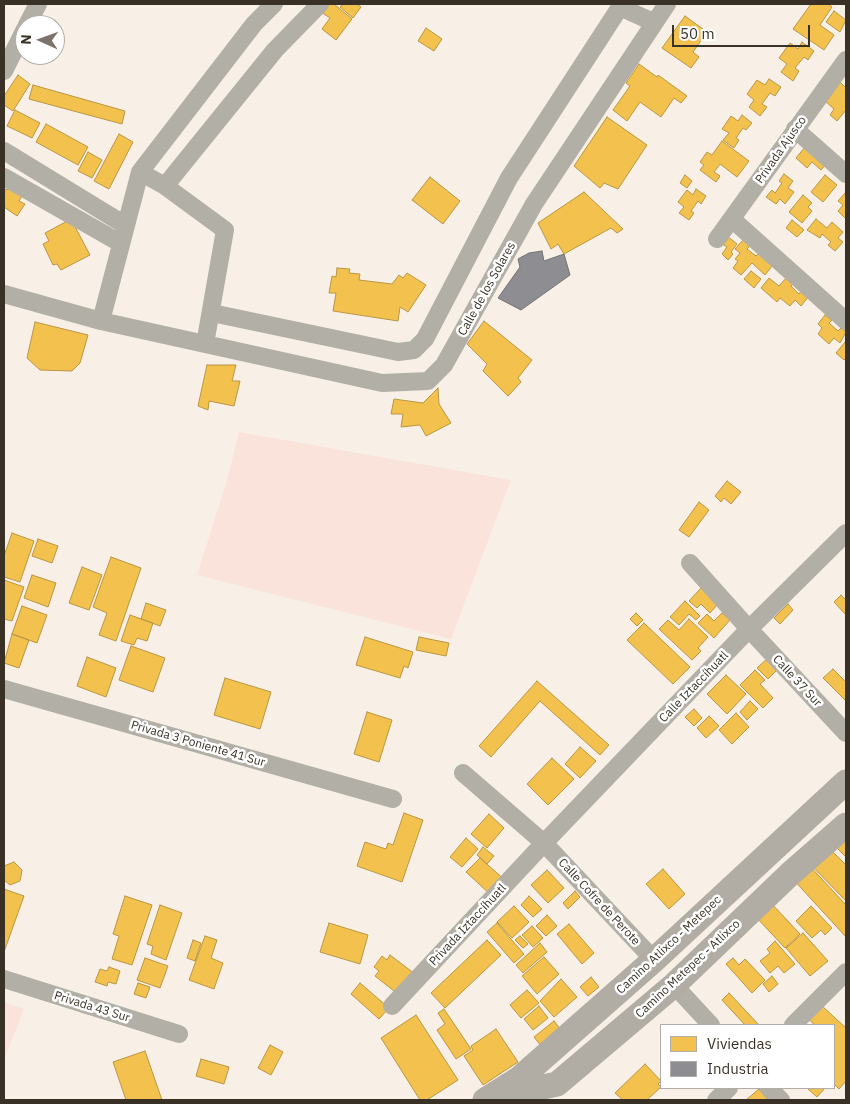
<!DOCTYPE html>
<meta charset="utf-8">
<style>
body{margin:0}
#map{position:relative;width:850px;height:1104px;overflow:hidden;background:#f8f0e7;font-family:"IBM Plex Sans",sans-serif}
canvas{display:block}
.frame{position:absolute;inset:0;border:5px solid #393126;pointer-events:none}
.legend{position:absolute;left:660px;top:1024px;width:175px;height:65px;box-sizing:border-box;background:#fff;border:1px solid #b0ada8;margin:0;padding:6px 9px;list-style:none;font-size:15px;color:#393126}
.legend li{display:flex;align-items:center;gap:10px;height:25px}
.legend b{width:25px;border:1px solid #b0ada8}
.north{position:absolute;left:15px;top:15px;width:50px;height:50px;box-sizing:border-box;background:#fff;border:1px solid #b0ada8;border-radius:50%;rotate:272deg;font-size:14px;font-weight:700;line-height:20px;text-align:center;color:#393126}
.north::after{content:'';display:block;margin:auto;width:18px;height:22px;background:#7c746a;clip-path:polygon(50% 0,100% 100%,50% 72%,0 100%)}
.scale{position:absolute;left:672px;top:25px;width:138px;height:22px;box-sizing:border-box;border:2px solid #393126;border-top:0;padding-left:6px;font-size:15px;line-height:18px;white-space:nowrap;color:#393126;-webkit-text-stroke:4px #fff;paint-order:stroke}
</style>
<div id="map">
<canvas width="850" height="1104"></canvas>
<div class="frame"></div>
<ul class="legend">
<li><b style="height:14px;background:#f2c14e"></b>Viviendas</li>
<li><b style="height:14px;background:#8d8d92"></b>Industria</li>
</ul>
<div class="north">N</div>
<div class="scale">50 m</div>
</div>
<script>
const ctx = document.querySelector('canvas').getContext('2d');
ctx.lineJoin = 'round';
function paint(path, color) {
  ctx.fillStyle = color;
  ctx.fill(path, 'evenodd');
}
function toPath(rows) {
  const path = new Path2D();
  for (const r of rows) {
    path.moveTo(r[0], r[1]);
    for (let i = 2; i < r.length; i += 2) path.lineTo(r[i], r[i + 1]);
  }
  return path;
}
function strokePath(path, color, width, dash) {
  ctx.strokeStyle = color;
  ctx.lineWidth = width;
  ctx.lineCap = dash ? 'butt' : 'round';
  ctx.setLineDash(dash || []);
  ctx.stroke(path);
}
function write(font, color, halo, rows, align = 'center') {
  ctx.font = font + ' "IBM Plex Sans",sans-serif';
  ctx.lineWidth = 5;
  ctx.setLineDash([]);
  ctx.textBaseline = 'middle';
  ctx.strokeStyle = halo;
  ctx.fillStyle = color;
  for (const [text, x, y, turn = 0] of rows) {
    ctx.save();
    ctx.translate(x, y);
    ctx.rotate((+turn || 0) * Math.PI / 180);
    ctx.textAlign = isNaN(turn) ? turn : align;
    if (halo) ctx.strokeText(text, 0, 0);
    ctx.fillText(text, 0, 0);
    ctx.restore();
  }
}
paint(toPath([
 [239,432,511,480,451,639,197,575,228,477],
 [4,1002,24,1009,4,1060]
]), '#fae3db');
const homes = toPath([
 [327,4,334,4,352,19,336,40,322,29,330,18,321,12,327,4],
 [343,4,357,4,361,7,353,18,340,7,343,4],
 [811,4,828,4,832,7,820,25,834,35,824,50,793,29,811,4],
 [834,11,846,20,840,32,826,22,834,11],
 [685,16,707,32,693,52,699,57,691,68,662,48,685,16],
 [426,28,442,39,434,51,418,41,426,28],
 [802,42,814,51,808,60,804,57,795,68,799,71,793,81,781,72,787,64,779,58,790,43,798,49,802,42],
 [639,64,657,77,658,75,687,96,681,103,674,98,661,117,640,102,627,121,613,110,630,86,626,83,639,64],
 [18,75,30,84,13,111,4,105,4,96,18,75],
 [769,79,781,87,775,96,770,93,762,104,767,107,760,116,749,107,754,100,747,94,757,80,765,85,769,79],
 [840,82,846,88,846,110,837,121,830,115,834,109,825,101,840,82],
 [33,85,125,111,122,124,29,99,33,85],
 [15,110,40,123,32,138,7,126,15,110],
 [742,115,752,123,746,130,743,128,736,138,739,140,734,148,723,140,729,133,722,129,731,116,738,121,742,115],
 [607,117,647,145,618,189,604,183,600,188,574,166,607,117],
 [46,124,88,147,78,165,36,142,46,124],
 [119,134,133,142,109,189,94,181,119,134],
 [722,141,749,161,737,177,720,164,714,172,720,176,716,182,700,170,704,165,700,162,707,152,712,155,722,141],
 [805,147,828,162,821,170,812,162,807,168,796,158,805,147],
 [88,152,102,160,92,178,78,171,88,152],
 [784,174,793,181,788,188,794,192,785,204,780,199,776,204,766,197,772,190,775,193,782,183,779,181,784,174],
 [685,175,692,181,687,188,680,183,685,175],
 [825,175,837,185,823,202,811,192,825,175],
 [430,177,460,201,443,224,412,200,430,177],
 [16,188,24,193,19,201,25,204,17,216,4,207,4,190,16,188],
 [696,189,706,196,701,204,698,201,691,211,694,213,689,220,679,213,684,207,678,202,687,190,693,195,696,189],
 [584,192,623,229,617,233,611,228,564,254,558,244,551,249,538,223,584,192],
 [846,192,846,219,838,211,843,205,838,201,846,192],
 [803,195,812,203,808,207,812,211,802,223,789,212,803,195],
 [71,219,90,255,61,270,57,264,53,265,43,244,49,241,45,233,71,219],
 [816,219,827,228,832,222,843,232,838,238,843,242,835,251,828,245,831,242,822,234,820,238,807,230,816,219],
 [792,220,804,230,797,237,786,228,792,220],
 [727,236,737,244,731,252,733,254,728,260,722,254,727,247,721,243,727,236],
 [743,240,750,246,747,249,756,256,759,253,773,265,765,275,752,263,741,275,733,268,738,261,735,259,740,253,735,249,743,240],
 [337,268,350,269,349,273,360,274,359,280,392,284,399,275,403,278,407,273,426,285,408,312,400,307,398,321,333,311,336,293,329,293,332,276,336,277,337,268],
 [751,271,761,279,754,288,744,279,751,271],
 [787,277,793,283,791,286,799,294,802,290,809,296,801,306,795,300,790,306,780,298,777,302,761,288,769,278,779,286,787,277],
 [825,315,832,320,829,323,838,331,841,328,846,332,840,343,834,338,829,344,818,334,822,328,818,324,825,315],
 [484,321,532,360,518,378,521,382,508,396,483,371,487,364,467,344,484,321],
 [35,322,88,335,80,363,72,371,40,370,27,358,35,322],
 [846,341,846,358,844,360,836,353,846,341],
 [207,365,236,365,232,381,240,381,234,406,209,401,208,410,198,406,207,365],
 [438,388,439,404,451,423,426,436,420,425,401,427,403,414,391,414,394,399,423,403,438,388],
 [727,481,741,492,731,504,724,498,721,502,715,496,727,481],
 [699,502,709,510,689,537,679,530,699,502],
 [12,533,34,541,20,582,4,577,4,556,12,533],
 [38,539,58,546,52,563,32,556,38,539],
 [111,557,141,568,116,641,99,635,107,613,93,607,111,557],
 [82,567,102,575,89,610,69,603,82,567],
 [32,575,56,583,48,607,24,598,32,575],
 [4,580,24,587,12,621,4,619,4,580],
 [701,588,718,604,710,613,701,604,697,608,689,601,701,588],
 [841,595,846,600,846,615,834,602,841,595],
 [685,601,700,616,696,620,689,614,679,625,670,617,685,601],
 [146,603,166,610,160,626,141,619,146,603],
 [788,604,793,610,780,624,774,618,788,604],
 [22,606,47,615,37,643,12,634,22,606],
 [636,613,643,620,637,626,630,619,636,613],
 [722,613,730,620,714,638,698,623,707,614,714,621,722,613],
 [130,615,153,623,147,641,137,638,134,645,121,641,130,615],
 [689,619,708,637,698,648,701,651,692,660,659,629,668,620,679,630,689,619],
 [644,623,690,667,673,684,627,640,644,623],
 [12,634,29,640,19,668,4,663,12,634],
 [365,637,413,652,408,668,404,666,400,678,356,665,365,637],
 [419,637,449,643,446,656,416,650,419,637],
 [131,646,165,658,153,692,119,680,131,646],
 [87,657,116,668,106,697,77,686,87,657],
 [769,657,780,667,768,679,757,668,769,657],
 [833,669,846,682,846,701,823,678,833,669],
 [755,670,765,680,760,684,773,698,763,708,740,685,755,670],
 [726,675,746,694,727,714,707,694,726,675],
 [225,678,271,692,260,729,214,715,225,678],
 [537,681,609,745,600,755,540,701,491,757,479,746,537,681],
 [750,701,758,709,747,720,740,712,750,701],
 [694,709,702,718,694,726,685,717,694,709],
 [367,712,392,720,379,762,354,754,367,712],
 [736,713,749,727,732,744,719,730,736,713],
 [709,716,719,726,706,738,697,728,709,716],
 [580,747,596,761,580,778,565,764,580,747],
 [552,758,574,779,548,805,527,784,552,758],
 [404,813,423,820,402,882,357,866,365,842,386,849,388,843,393,845,404,813],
 [489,814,504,828,487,848,471,834,489,814],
 [846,835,846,857,835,846,846,835],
 [466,838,478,849,462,867,450,857,466,838],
 [826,845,846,865,846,901,808,862,826,845],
 [483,847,494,856,487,864,477,855,483,847],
 [480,858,506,881,492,896,466,872,480,858],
 [14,862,22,870,20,881,10,885,4,880,4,866,14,862],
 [807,863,846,905,846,937,791,877,807,863],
 [663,869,685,894,669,909,646,884,663,869],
 [547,870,564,888,548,903,531,885,547,870],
 [4,889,24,896,4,952,4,889],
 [575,891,580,897,568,909,563,903,575,891],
 [125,896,152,905,132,965,112,959,119,936,113,934,125,896],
 [529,896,542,909,533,917,521,905,529,896],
 [771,903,800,934,785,948,756,917,771,903],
 [160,905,182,913,166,960,151,954,153,946,147,944,160,905],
 [514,906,529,922,512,938,497,922,514,906],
 [811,906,832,928,825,935,821,930,812,938,796,921,811,906],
 [547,915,557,926,546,936,536,926,547,915],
 [329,923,368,935,360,964,320,952,329,923],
 [497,923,524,954,514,963,487,932,497,923],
 [569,924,594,953,582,964,557,934,569,924],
 [532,926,543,938,533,947,522,935,532,926],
 [803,933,828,961,810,976,786,948,803,933],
 [205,936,217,940,211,958,223,963,214,989,189,980,205,936],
 [520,936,528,944,523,948,515,940,520,936],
 [193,940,201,943,195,961,187,958,193,940],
 [487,940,501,955,445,1008,431,993,487,940],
 [775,941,795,964,784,973,778,966,770,973,760,961,770,953,767,949,775,941],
 [540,943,547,952,523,973,516,965,540,943],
 [390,955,415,974,399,995,375,976,379,971,374,967,382,956,387,960,390,955],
 [544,957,559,974,537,994,522,976,544,957],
 [145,958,168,966,160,988,137,980,145,958],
 [733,958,739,965,745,959,765,980,752,993,726,964,733,958],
 [109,967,120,971,116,984,108,982,107,986,95,982,100,969,107,971,109,967],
 [772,976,778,984,769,992,763,984,772,976],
 [591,977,599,987,588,996,580,987,591,977],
 [561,979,577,997,554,1017,540,1001,561,979],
 [138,983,150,987,146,998,134,994,138,983],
 [360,983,389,1008,379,1019,351,994,360,983],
 [527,990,539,1003,521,1018,510,1005,527,990],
 [729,993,759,1025,745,1025,722,1000,729,993],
 [821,1005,846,1028,846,1081,839,1089,834,1084,834,1025,815,1025,808,1019,821,1005],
 [539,1006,548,1018,533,1030,524,1019,539,1006],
 [444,1009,471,1049,456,1059,437,1030,445,1024,438,1013,444,1009],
 [416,1015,458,1080,427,1100,420,1100,381,1038,416,1015],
 [554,1021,561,1030,541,1046,534,1037,554,1021],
 [496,1029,518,1062,483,1085,464,1056,473,1050,471,1046,496,1029],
 [270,1045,283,1052,271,1075,258,1068,270,1045],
 [145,1051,162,1100,126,1100,113,1062,145,1051],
 [201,1059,229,1067,224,1084,196,1076,201,1059],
 [645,1064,661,1081,658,1084,661,1087,647,1100,623,1100,615,1093,645,1064],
 [807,1088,825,1088,817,1097,807,1088],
 [759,1089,768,1100,746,1100,759,1089]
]);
paint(homes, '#f2c14e');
strokePath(homes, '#ba9642', 1);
const industry = toPath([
 [542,251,544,261,564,254,570,275,521,310,498,298,520,267,518,259,529,253,542,251]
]);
paint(industry, '#8d8d92');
strokePath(industry, '#747172', 1);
strokePath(toPath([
 [620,7,653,22],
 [27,25,38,4],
 [4,71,25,29],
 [795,129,846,174],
 [4,151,125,225],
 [140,172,165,186,225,230,205,344],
 [4,177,120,243],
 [165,186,275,50,320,4],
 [733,220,846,321],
 [717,239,846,60],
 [4,294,101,321,382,383,428,381,444,365,534,204,667,4],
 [212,313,398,352,414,350,425,339,509,178,622,4],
 [101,321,140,172,254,24,274,4],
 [690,563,749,629,846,733],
 [4,689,393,799],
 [463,773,544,843,654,960],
 [4,979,179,1034],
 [674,985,711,1025],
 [392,1006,544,843,749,629,846,533],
 [793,1025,846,972],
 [769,1088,781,1100],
 [716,1100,729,1088]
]), '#b2afa6', 18);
strokePath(toPath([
 [485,1100,520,1078,654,960,846,782],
 [522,1100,543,1087,557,1084,674,985,790,874,846,825]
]), '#b1ada4', 25);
write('12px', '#393126', '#fff', [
 ["Privada Ajusco",781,150,-55],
 ["Calle de los Solares",487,289,-61],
 ["Calle 37 Sur",797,681,47],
 ["Calle Iztaccíhuatl",694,687,-46],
 ["Privada 3 Poniente 41 Sur",198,744,16],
 ["Calle Cofre de Perote",599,902,47],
 ["Privada Iztaccíhuatl",468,925,-47],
 ["Camino Atlixco - Metepec",669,945,-43],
 ["Camino Metepec - Atlixco",688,969,-43],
 ["Privada 43 Sur",92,1007,17]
]);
</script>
